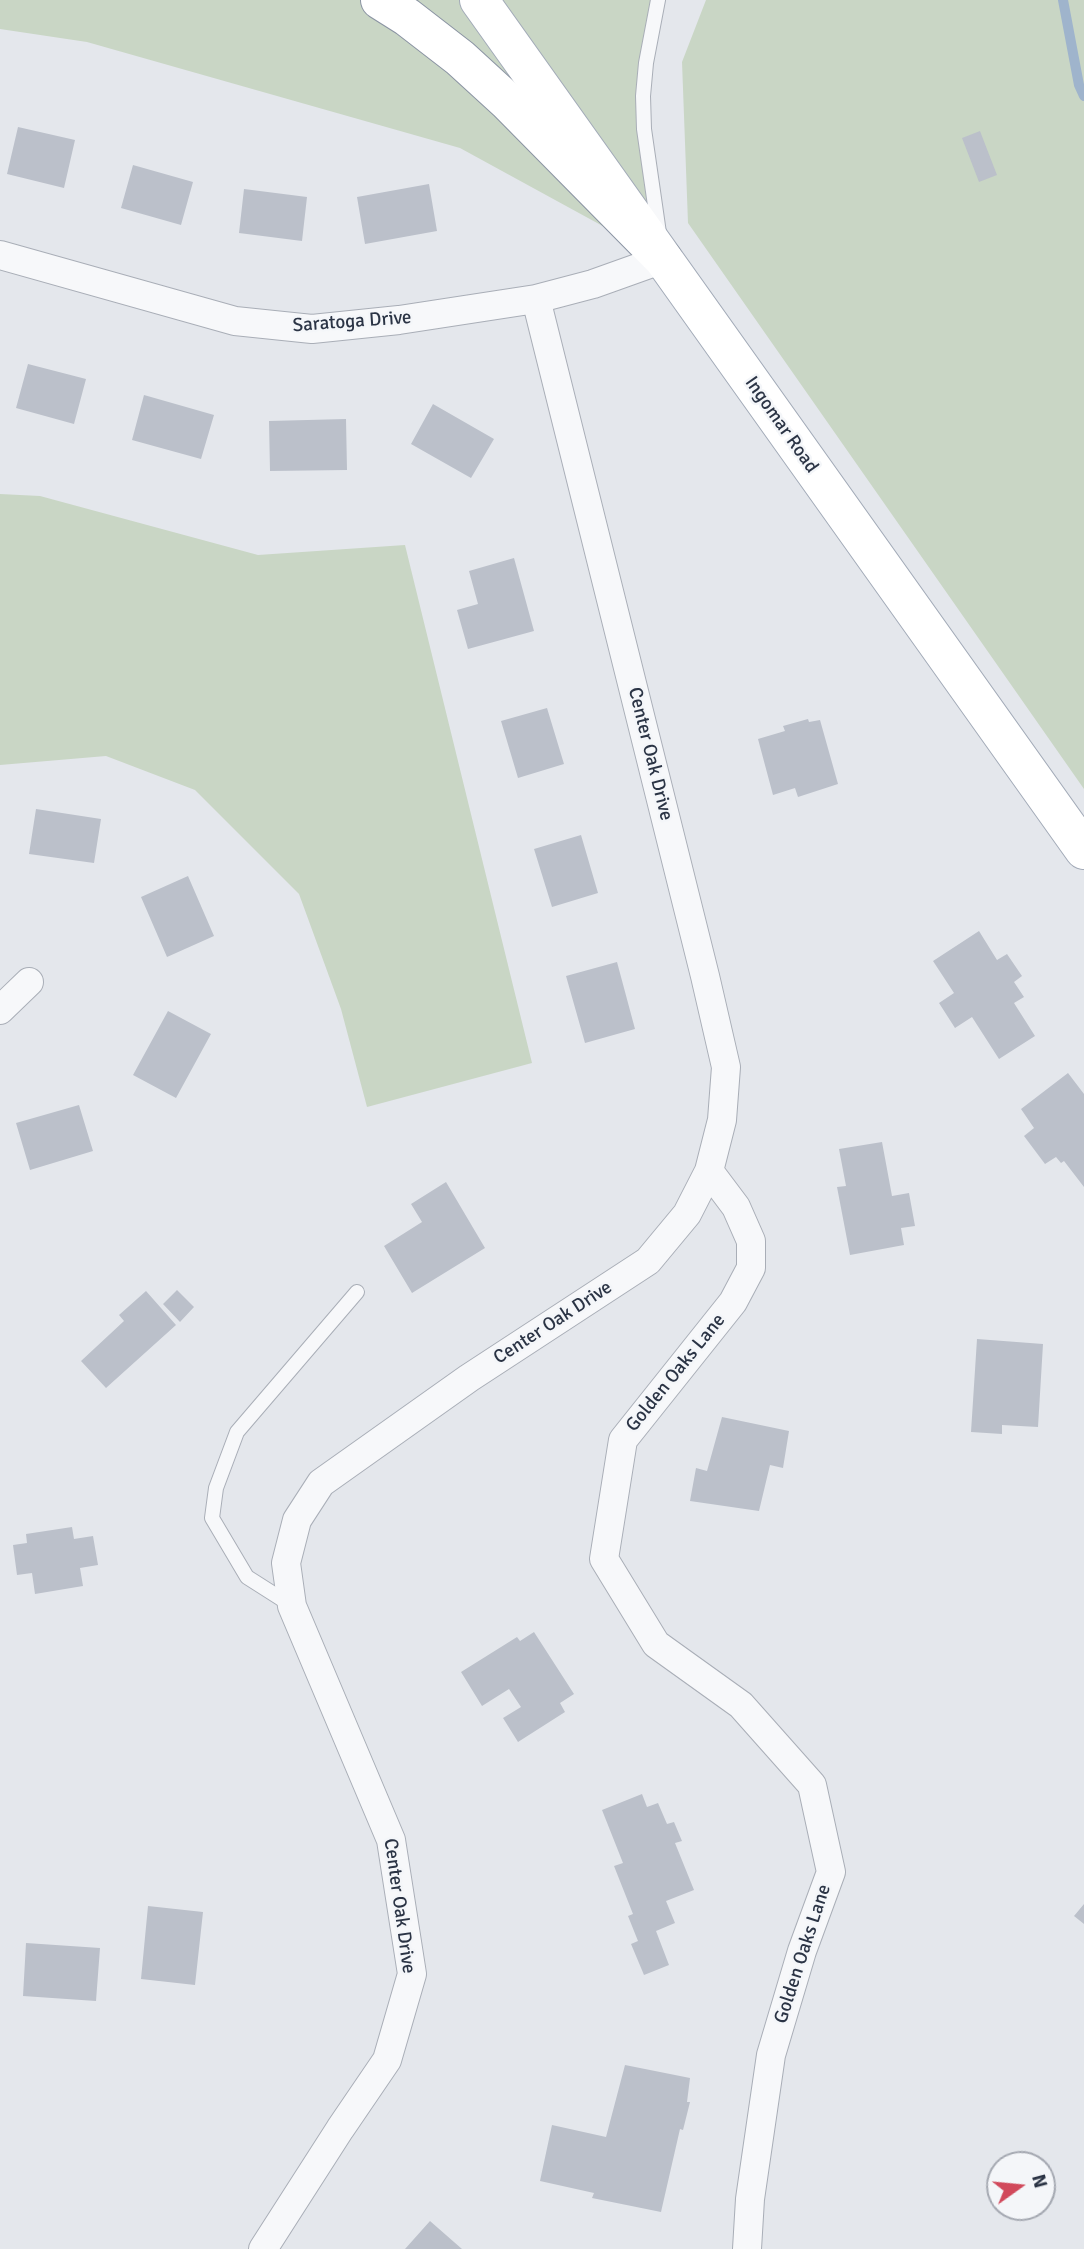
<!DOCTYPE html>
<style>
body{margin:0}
#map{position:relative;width:1084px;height:2249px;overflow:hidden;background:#e4e7ec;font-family:Signika,sans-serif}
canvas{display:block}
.north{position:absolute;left:986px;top:2151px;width:70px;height:70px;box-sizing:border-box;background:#f4f6f9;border:2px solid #a4a8b1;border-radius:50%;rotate:75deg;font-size:19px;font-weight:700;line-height:28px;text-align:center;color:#2b3445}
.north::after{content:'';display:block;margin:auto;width:24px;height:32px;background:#d1495b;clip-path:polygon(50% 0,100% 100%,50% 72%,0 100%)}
</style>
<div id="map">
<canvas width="1084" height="2249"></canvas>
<div class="north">N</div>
</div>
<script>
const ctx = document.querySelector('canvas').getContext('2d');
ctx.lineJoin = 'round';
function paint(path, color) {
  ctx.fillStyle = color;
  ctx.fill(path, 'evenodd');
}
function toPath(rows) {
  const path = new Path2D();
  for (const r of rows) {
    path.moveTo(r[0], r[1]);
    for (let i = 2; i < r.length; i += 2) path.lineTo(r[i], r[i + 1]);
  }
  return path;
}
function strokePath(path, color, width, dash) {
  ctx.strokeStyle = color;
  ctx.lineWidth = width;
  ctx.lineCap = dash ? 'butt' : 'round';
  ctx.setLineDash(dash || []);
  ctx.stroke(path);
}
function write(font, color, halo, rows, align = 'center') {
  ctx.font = font + ' Signika,sans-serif';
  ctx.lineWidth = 5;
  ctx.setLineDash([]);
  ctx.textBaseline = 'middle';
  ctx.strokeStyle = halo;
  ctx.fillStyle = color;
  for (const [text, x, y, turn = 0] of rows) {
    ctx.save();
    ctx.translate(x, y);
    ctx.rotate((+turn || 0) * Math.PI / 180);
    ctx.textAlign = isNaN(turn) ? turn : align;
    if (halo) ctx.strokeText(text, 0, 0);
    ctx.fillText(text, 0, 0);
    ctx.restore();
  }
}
paint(toPath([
 [0,0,658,0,643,96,663,259,460,148,87,42,0,29],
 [706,0,1084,0,1084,789,688,223,682,62],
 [0,494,40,496,258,555,405,545,532,1063,367,1107,341,1009,299,894,195,790,106,756,0,765]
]), '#c9d6c5');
strokePath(toPath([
 [1063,0,1079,85,1084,96]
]), '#9fb4cc', 10);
paint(toPath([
 [18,127,75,140,64,188,7,174],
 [980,131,997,175,979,182,962,138],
 [133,165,193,182,181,225,121,208],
 [429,184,437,231,365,244,357,197],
 [244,189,307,197,302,241,239,233],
 [28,364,86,379,74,424,16,408],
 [144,395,214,415,201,459,132,440],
 [433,404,494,439,471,478,411,444],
 [346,419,347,470,270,471,269,421],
 [514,558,534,631,468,649,457,610,478,604,469,571],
 [547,708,564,764,518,778,501,721],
 [808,719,809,722,820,720,838,784,798,797,795,788,773,795,758,739,785,731,783,726],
 [36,809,101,819,94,863,29,854],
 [581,835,598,893,552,907,534,849],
 [188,876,214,936,167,957,141,897],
 [979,931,997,960,1007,954,1022,976,1014,982,1024,997,1014,1003,1035,1036,999,1059,972,1017,955,1028,939,1003,954,993,933,961],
 [617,962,635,1029,585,1043,566,976],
 [168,1011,211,1034,176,1098,133,1075],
 [1068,1073,1084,1094,1084,1187,1064,1161,1061,1163,1056,1157,1045,1164,1024,1136,1034,1128,1021,1109],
 [79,1105,93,1151,30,1170,16,1123],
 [882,1142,892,1196,909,1193,915,1226,901,1228,904,1245,850,1255,837,1187,846,1186,839,1149],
 [446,1182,485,1248,412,1293,384,1246,422,1222,411,1204],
 [177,1290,194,1307,180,1322,163,1304],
 [146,1291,176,1325,106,1388,81,1361,124,1321,119,1315],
 [977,1339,1043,1344,1038,1427,1002,1425,1002,1434,971,1432],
 [722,1417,789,1431,783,1468,770,1465,759,1511,690,1501,696,1468,707,1471],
 [72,1527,74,1539,93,1536,98,1565,80,1568,83,1586,35,1594,32,1573,17,1575,13,1545,27,1543,26,1534],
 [534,1632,574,1694,560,1703,565,1712,518,1742,503,1718,521,1707,509,1689,482,1706,461,1672,517,1637,520,1641],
 [642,1794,647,1807,658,1803,667,1824,674,1822,682,1841,675,1843,694,1890,666,1901,675,1923,656,1931,669,1965,644,1975,631,1944,638,1941,628,1916,633,1914,614,1866,623,1863,602,1810],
 [1084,1904,1084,1924,1074,1916],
 [148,1906,203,1912,195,1985,141,1979],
 [26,1943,100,1948,96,2001,23,1996],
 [625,2065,690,2078,687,2102,690,2102,683,2130,680,2129,661,2212,592,2198,594,2193,540,2181,552,2125,606,2137],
 [430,2221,462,2249,405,2249]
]), '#bbc0ca');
const service = toPath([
 [658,0,646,63,643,96,644,129,659,233],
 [291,1605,247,1577,212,1518,216,1488,237,1432,357,1292]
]);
const minor = toPath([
 [0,255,235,321,312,329,399,320,536,299,593,284,663,259],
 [0,1010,29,982],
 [709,1171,736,1207,751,1241,751,1268,733,1302,623,1440,604,1559,656,1644,741,1705,812,1785,831,1872,802,1951,771,2055,750,2199,747,2249],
 [263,2249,340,2129,387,2060,412,1974,391,1840,292,1606,286,1563,297,1520,321,1483,469,1378,648,1261,687,1214,709,1171,722,1120,726,1067,705,976,536,299]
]);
const primary = toPath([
 [479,0,1084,850]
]);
const trunk = toPath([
 [380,0,407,17,460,58,507,101,663,259]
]);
strokePath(service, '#a9aeb7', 16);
strokePath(minor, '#a9aeb7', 30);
strokePath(primary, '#a3abb8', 40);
strokePath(trunk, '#8b94a3', 40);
strokePath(service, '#f7f8fa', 14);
strokePath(minor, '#f7f8fa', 28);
strokePath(primary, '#fff', 38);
strokePath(trunk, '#fff', 38);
write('19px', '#2b3445', '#f4f6f9', [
 ["Saratoga Drive",352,322,-4],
 ["Ingomar Road",781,425,55],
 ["Center Oak Drive",650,754,76],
 ["Center Oak Drive",553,1323,-33],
 ["Golden Oaks Lane",676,1373,-51],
 ["Center Oak Drive",399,1906,82],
 ["Golden Oaks Lane",803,1954,-72]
]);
</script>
